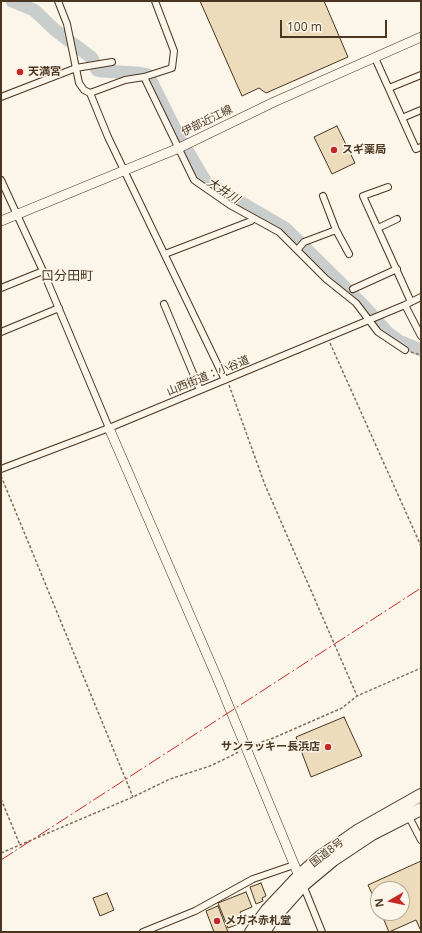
<!DOCTYPE html>
<meta charset="utf-8">
<style>
body{margin:0}
#map{position:relative;width:422px;height:933px;overflow:hidden;background:#fbf6e9;font-family:"Open Sans",sans-serif}
canvas{display:block}
.frame{position:absolute;inset:0;border:2px solid #4a3520;pointer-events:none}
.north{position:absolute;left:370px;top:881px;width:40px;height:40px;box-sizing:border-box;background:#fbf6e9;border:1px solid #b4a999;border-radius:50%;rotate:261deg;font-size:11px;font-weight:700;line-height:16px;text-align:center;color:#4a3520}
.north::after{content:'';display:block;margin:auto;width:14px;height:18px;background:#c62828;clip-path:polygon(50% 0,100% 100%,50% 72%,0 100%)}
.scale{position:absolute;left:280px;top:20px;width:107px;height:18px;box-sizing:border-box;border:2px solid #4a3520;border-top:0;padding-left:5px;font-size:12px;line-height:14px;white-space:nowrap;color:#4a3520;-webkit-text-stroke:3px #fbf6e9;paint-order:stroke}
</style>
<div id="map">
<canvas width="422" height="933"></canvas>
<div class="frame"></div>
<div class="north">N</div>
<div class="scale">100 m</div>
</div>
<script>
const ctx = document.querySelector('canvas').getContext('2d');
ctx.lineJoin = 'round';
function toPath(rows) {
  const path = new Path2D();
  for (const r of rows) {
    path.moveTo(r[0], r[1]);
    for (let i = 2; i < r.length; i += 2) path.lineTo(r[i], r[i + 1]);
  }
  return path;
}
function strokePath(path, color, width, dash) {
  ctx.strokeStyle = color;
  ctx.lineWidth = width;
  ctx.lineCap = dash ? 'butt' : 'round';
  ctx.setLineDash(dash || []);
  ctx.stroke(path);
}
function paint(path, color) {
  ctx.fillStyle = color;
  ctx.fill(path, 'evenodd');
}
function write(font, color, halo, rows, align = 'center') {
  ctx.font = font + ' "Open Sans","Noto Sans JP",sans-serif';
  ctx.lineWidth = 3;
  ctx.setLineDash([]);
  ctx.textBaseline = 'middle';
  ctx.strokeStyle = halo;
  ctx.fillStyle = color;
  for (const [text, x, y, turn = 0] of rows) {
    ctx.save();
    ctx.translate(x, y);
    ctx.rotate((+turn || 0) * Math.PI / 180);
    ctx.textAlign = isNaN(turn) ? turn : align;
    if (halo) ctx.strokeText(text, 0, 0);
    ctx.fillText(text, 0, 0);
    ctx.restore();
  }
}
strokePath(toPath([
 [12,1,34,10,55,30,92,58,97,70,101,71,137,73,148,75,178,135,206,182,285,228,365,307,388,333,399,341,421,350]
]), '#c9cecd', 13);
const building = toPath([
 [200,1,324,1,348,57,266,93,259,88,242,96,200,1],
 [337,126,355,163,332,174,314,137,337,126],
 [344,717,362,756,311,777,296,737,344,717],
 [421,861,421,928,420,929,416,920,389,932,381,913,402,913,402,889,378,889,378,907,368,885,421,861],
 [261,883,266,896,262,898,263,901,256,904,250,887,261,883],
 [246,892,252,907,240,912,244,922,228,928,218,903,246,892],
 [107,893,114,910,100,916,93,898,107,893],
 [218,906,228,932,214,932,206,911,218,906]
]);
paint(building, '#ecdcbc');
strokePath(building, '#4a3520', 1);
const street = toPath([
 [58,1,67,24,79,83,84,90,90,93,125,80,144,77],
 [155,1,174,51,172,68,144,77,194,180,230,205,279,232,326,279,356,303,378,332,405,350],
 [375,58,416,149,421,147],
 [389,88,421,75],
 [90,93,108,137,225,380],
 [1,97,76,68,112,62],
 [402,118,421,110],
 [1,180,43,271,109,428],
 [388,187,363,196,411,302],
 [378,228,397,219],
 [336,230,349,254],
 [298,249,304,242,336,230,323,196],
 [165,254,251,221,253,218],
 [1,288,43,271],
 [353,289,397,269],
 [164,304,200,390],
 [405,305,421,336],
 [1,332,59,308],
 [1,469,109,428,328,337,405,305,421,297],
 [408,815,421,840],
 [303,885,322,932],
 [143,932,195,911,253,879,294,865]
]);
const secondary = toPath([
 [1,221,179,148,274,102,421,37],
 [109,428,218,680,301,881]
]);
const highway = toPath([
 [251,932,267,910,299,876,320,857,359,830,421,795],
 [264,932,271,921,303,885,333,860,372,834,421,809]
]);
strokePath(street, '#4a3520', 8);
strokePath(secondary, '#4a3520', 10);
strokePath(highway, '#4a3520', 14);
strokePath(toPath([
 [330,343,421,546],
 [411,352,421,355],
 [229,385,265,485,357,696],
 [1,476,133,797],
 [252,745,271,739,342,708,357,696,421,668],
 [1,799,20,845],
 [1,853,133,797,170,779,210,766,231,756,240,751]
]), '#7f6f5c', 1.5, [3, 2]);
strokePath(street, '#fbf6e9', 6);
strokePath(secondary, '#fbf6e9', 9);
strokePath(highway, '#fbf6e9', 12);
strokePath(toPath([
 [1,860,421,588]
]), '#c62828', 1, [14, 3, 2, 3]);
for (const [x, y, r, color] of [
 [20,72,4,"#c62828"],
 [334,150,4,"#c62828"],
 [328,747,4,"#c62828"],
 [217,921,4,"#c62828"]
]) {
  const dot = new Path2D();
  dot.arc(x, y, r, 0, 2 * Math.PI);
  ctx.fillStyle = color;
  ctx.fill(dot);
  strokePath(dot, '#fbf6e9', 1.5);
}
write('bold 11px', '#4a3520', '#fbf6e9', [
 ["天満宮",28,72],
 ["スギ薬局",342,150],
 ["サンラッキー長浜店",320,747,"right"],
 ["メガネ赤札堂",225,921]
], 'left');
write('11px', '#4a3520', '#fbf6e9', [
 ["伊部近江線",207,121,-26],
 ["山西街道：小谷道",208,376,-22],
 ["国道8号",327,853,-38]
]);
write('italic 12px', '#4a3520', '#fbf6e9', [
 ["大井川",223,191,33]
]);
write('13px', '#4a3520', '#fbf6e9', [
 ["口分田町",67,276]
]);
</script>
